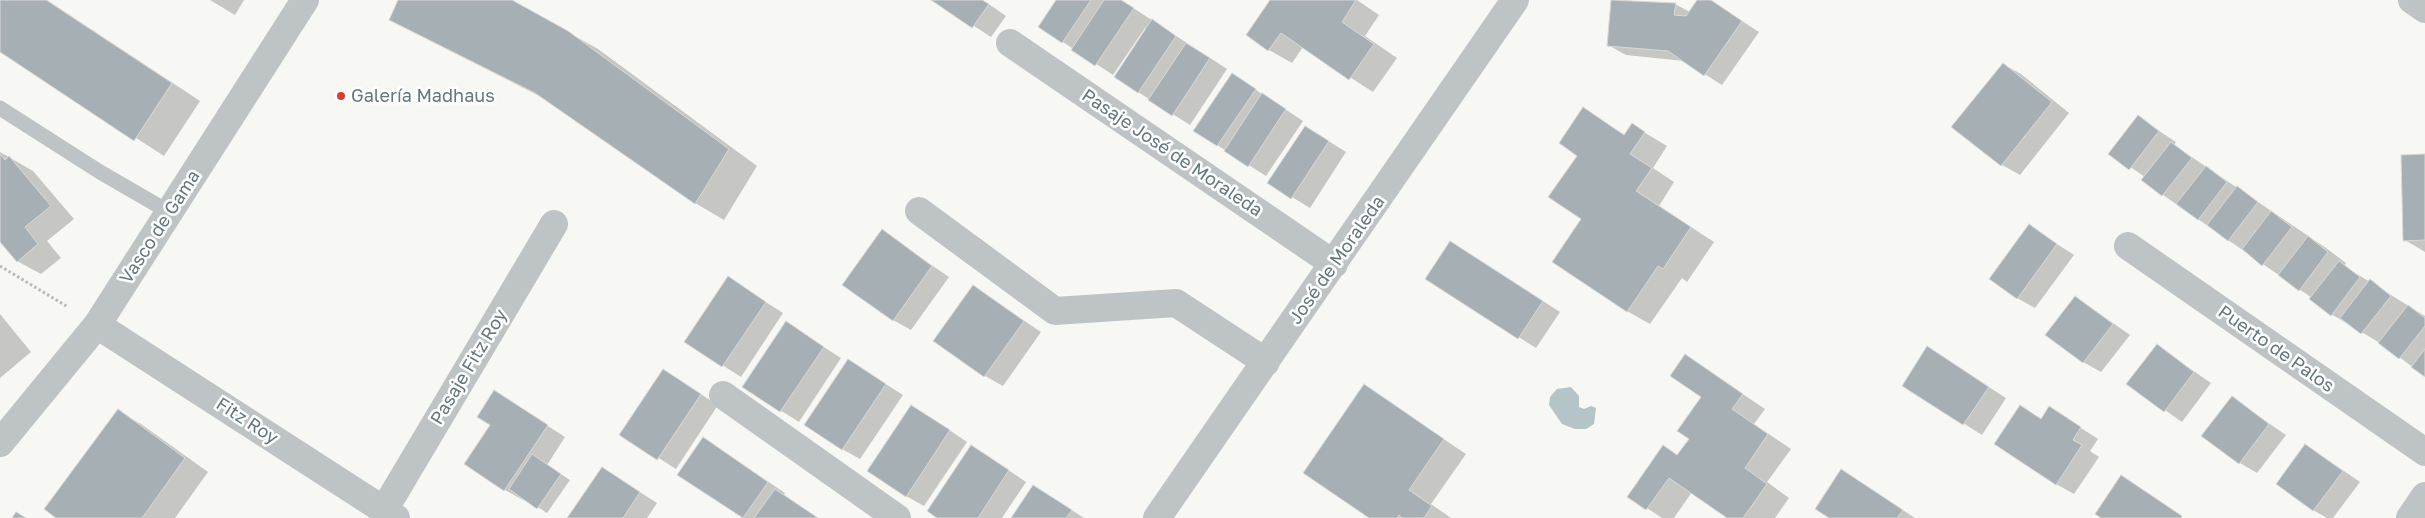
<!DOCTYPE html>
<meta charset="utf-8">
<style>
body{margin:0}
canvas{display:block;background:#f7f7f4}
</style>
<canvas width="2425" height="518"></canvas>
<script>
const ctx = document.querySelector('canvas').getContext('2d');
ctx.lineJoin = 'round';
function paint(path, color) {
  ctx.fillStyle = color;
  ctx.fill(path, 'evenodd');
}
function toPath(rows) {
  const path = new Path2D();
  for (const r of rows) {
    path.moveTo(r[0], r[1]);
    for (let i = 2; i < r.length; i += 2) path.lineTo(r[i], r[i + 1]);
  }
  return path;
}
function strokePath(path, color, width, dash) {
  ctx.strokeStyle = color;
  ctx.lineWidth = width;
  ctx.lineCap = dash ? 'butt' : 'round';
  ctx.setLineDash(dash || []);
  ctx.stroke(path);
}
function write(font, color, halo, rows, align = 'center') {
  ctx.font = font + ' "Golos Text",sans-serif';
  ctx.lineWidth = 5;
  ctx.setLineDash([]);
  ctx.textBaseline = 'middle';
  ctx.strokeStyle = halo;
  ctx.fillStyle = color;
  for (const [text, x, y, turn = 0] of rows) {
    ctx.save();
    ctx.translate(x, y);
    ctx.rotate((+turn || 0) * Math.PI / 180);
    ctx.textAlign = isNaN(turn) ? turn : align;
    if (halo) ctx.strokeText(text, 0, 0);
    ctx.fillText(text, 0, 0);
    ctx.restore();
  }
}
paint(toPath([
 [1571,387,1579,396,1579,407,1584,409,1591,406,1596,408,1594,424,1586,429,1575,429,1562,424,1549,405,1550,397,1557,389]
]), '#b5c4c6');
paint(toPath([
 [0,0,47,0,200,101,164,156,0,50],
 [210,0,244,0,235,15],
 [399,0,510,0,598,49,757,166,724,220,695,203,547,100,390,20],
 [934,0,983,0,1006,16,991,37],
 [1058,0,1121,0,1227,69,1190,125,1138,92,1147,29,1145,28,1113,75,1040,27],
 [1271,0,1357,0,1379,15,1365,36,1397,58,1373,92,1303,47,1292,63,1269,50],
 [1612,0,1675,4,1690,12,1699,0,1710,0,1759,32,1722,85,1684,61,1626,55,1608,45],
 [2003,64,2021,74,2069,113,2020,175,2002,165,1953,127],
 [1232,74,1303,121,1266,176,1217,145],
 [1583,109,1625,135,1632,125,1667,146,1653,168,1674,182,1659,206,1714,242,1687,282,1682,278,1650,324,1627,311,1583,219,1579,155],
 [2138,117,2176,142,2174,145,2326,248,2346,263,2344,266,2425,316,2425,376,2380,343,2331,314,2312,298,2163,195,2143,180,2145,177,2110,153],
 [1306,127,1346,152,1310,208,1269,183],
 [0,152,33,171,74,219,47,241,61,258,41,274,17,261,0,240],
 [2425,156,2425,252,2405,240],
 [2029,226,2074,255,2035,308,2017,298],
 [882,231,949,277,911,330,893,320],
 [1468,253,1560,312,1536,348,1427,279],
 [728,278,783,313,741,377,686,342],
 [974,287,1041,332,1003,386,985,376],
 [2076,297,2130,335,2101,372,2083,362],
 [0,314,31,352,0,378],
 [786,323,841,358,799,422,743,387],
 [2157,346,2211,383,2182,422,2128,384],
 [1928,348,2006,398,1982,435,1903,385],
 [1686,356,1765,409,1754,424,1791,449,1767,482,1789,498,1775,518,1729,518,1692,492,1674,518,1662,518,1629,496,1678,456,1691,438,1703,397],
 [848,360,903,395,860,459,842,449],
 [663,370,718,405,676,469,621,434],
 [1364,386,1466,454,1431,504,1451,518,1371,518],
 [495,392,565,437,547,465,570,480,547,513,524,498,523,500,505,490,466,464,491,425],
 [2232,398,2286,435,2257,473,2240,463],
 [2020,407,2042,419,2050,408,2098,439,2090,451,2099,457,2074,494,2056,484],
 [118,411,141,424,208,472,175,518,59,518],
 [930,417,967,442,924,506,906,496],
 [703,438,785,493,784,495,818,518,743,518,678,475],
 [2306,445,2360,482,2333,518,2327,518,2313,510],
 [989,457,1026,482,1002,518,940,518],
 [602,468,657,503,647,518,569,518],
 [1859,481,1915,518,1832,518],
 [1034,486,1052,497,1084,518,1013,518]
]), '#0003');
const building = toPath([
 [0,0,46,0,172,83,134,141,0,52,0,0],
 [398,0,512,0,568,31,729,149,695,204,535,93,389,20,398,0],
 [931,0,982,0,989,4,972,28,931,0],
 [1056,0,1091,0,1062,43,1038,27,1056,0],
 [1104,0,1121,0,1134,8,1095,66,1071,50,1104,0],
 [1270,0,1356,0,1342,22,1374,44,1349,80,1281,33,1268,51,1246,35,1270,0],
 [1611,0,1676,3,1674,15,1686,16,1697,0,1711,0,1742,21,1704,76,1668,51,1607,46,1611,0],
 [1152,19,1176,36,1138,93,1114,77,1152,19],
 [1186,43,1210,58,1172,116,1148,100,1186,43],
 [2003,63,2052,102,2001,166,1951,127,2003,63],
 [1232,73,1256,89,1217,146,1193,131,1232,73],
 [1262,93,1286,109,1248,167,1224,151,1262,93],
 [1583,107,1624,135,1632,123,1645,132,1630,154,1652,168,1636,191,1691,227,1663,269,1658,266,1627,312,1552,262,1581,219,1548,197,1577,156,1559,143,1583,107],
 [2138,115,2159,131,2129,170,2108,154,2138,115],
 [1305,126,1329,141,1291,199,1267,183,1305,126],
 [2171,142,2192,158,2162,196,2141,180,2171,142],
 [0,154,5,160,9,156,51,206,25,227,38,244,17,262,0,242,0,154],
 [2425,154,2425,240,2403,241,2401,155,2425,154],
 [2206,166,2227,182,2198,220,2176,204,2206,166],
 [2237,186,2258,202,2228,241,2207,225,2237,186],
 [2271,211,2292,227,2262,266,2242,249,2271,211],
 [2029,224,2057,244,2017,299,1989,279,2029,224],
 [882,229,932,266,893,321,842,285,882,229],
 [2308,236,2328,252,2299,291,2278,275,2308,236],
 [1450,241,1543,301,1518,339,1425,279,1450,241],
 [2339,261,2360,277,2331,316,2309,299,2339,261],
 [728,276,766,302,722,367,684,342,728,276],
 [2370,279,2391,296,2361,334,2340,318,2370,279],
 [973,285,1024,321,984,377,933,341,973,285],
 [2075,296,2113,324,2083,363,2045,335,2075,296],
 [2408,305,2425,318,2425,326,2399,359,2378,343,2408,305],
 [786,321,824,347,780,412,742,387,786,321],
 [2157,344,2194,372,2164,412,2126,384,2157,344],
 [1927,346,1989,387,1963,425,1902,386,1927,346],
 [2425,349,2425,377,2411,367,2425,349],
 [1685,354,1743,394,1732,409,1768,434,1745,468,1767,484,1743,518,1727,518,1669,478,1646,510,1627,497,1663,445,1677,455,1689,439,1677,431,1701,397,1670,376,1685,354],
 [848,359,886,384,842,450,804,425,848,359],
 [663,369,701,394,657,460,619,435,663,369],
 [1364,384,1444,439,1409,490,1432,506,1424,518,1402,518,1399,515,1397,518,1369,518,1303,473,1364,384],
 [494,390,548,425,504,491,464,464,490,425,477,417,494,390],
 [2232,396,2269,424,2239,464,2201,436,2232,396],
 [911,405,950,430,906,497,867,471,911,405],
 [2020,405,2041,419,2049,406,2081,427,2073,440,2082,445,2056,485,1994,444,2020,405],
 [118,409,185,458,142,518,56,518,44,509,118,409],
 [703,437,768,482,743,518,677,475,703,437],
 [2305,444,2343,471,2313,511,2276,484,2305,444],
 [971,445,1009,470,978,518,937,518,927,511,971,445],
 [532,454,561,474,537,509,509,489,532,454],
 [602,467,640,492,623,518,567,518,602,467],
 [1841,469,1903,510,1897,518,1829,518,1815,509,1841,469],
 [2121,475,2182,516,2181,518,2101,518,2095,514,2121,475],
 [1033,485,1072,510,1066,518,1011,518,1033,485],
 [775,489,818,518,754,518,775,489],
 [16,512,26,518,12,518,16,512]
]);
paint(building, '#a6b0b4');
strokePath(building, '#d9d8d7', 1);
strokePath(toPath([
 [0,266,68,307]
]), '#b7bbbd', 3, [2.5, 2.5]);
strokePath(toPath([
 [0,108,100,172,169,212]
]), '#bec4c6', 15);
strokePath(toPath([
 [2412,0,2425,9],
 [1010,43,1334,264],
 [919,211,1055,311,1176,303,1266,362],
 [2128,246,2425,452],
 [97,325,396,518],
 [723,395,897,518],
 [0,443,97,325,305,0],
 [384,510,554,224],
 [1157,518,1515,0],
 [2410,518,2425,496]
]), '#bec4c6', 28);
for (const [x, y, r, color] of [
 [341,96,5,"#d93d33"]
]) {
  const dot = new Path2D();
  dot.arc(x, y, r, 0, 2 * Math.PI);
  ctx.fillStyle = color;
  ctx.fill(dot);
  strokePath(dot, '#fff', 2);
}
write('18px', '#64777e', '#fff', [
 ["Galería Madhaus",351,96]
], 'left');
write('18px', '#64777e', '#fff', [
 ["Pasaje José de Moraleda",1172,153,34],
 ["Vasco de Gama",160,227,-57],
 ["José de Moraleda",1337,260,-55],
 ["Puerto de Palos",2276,349,35],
 ["Pasaje Fitz Roy",469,367,-59],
 ["Fitz Roy",247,421,33]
]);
</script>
